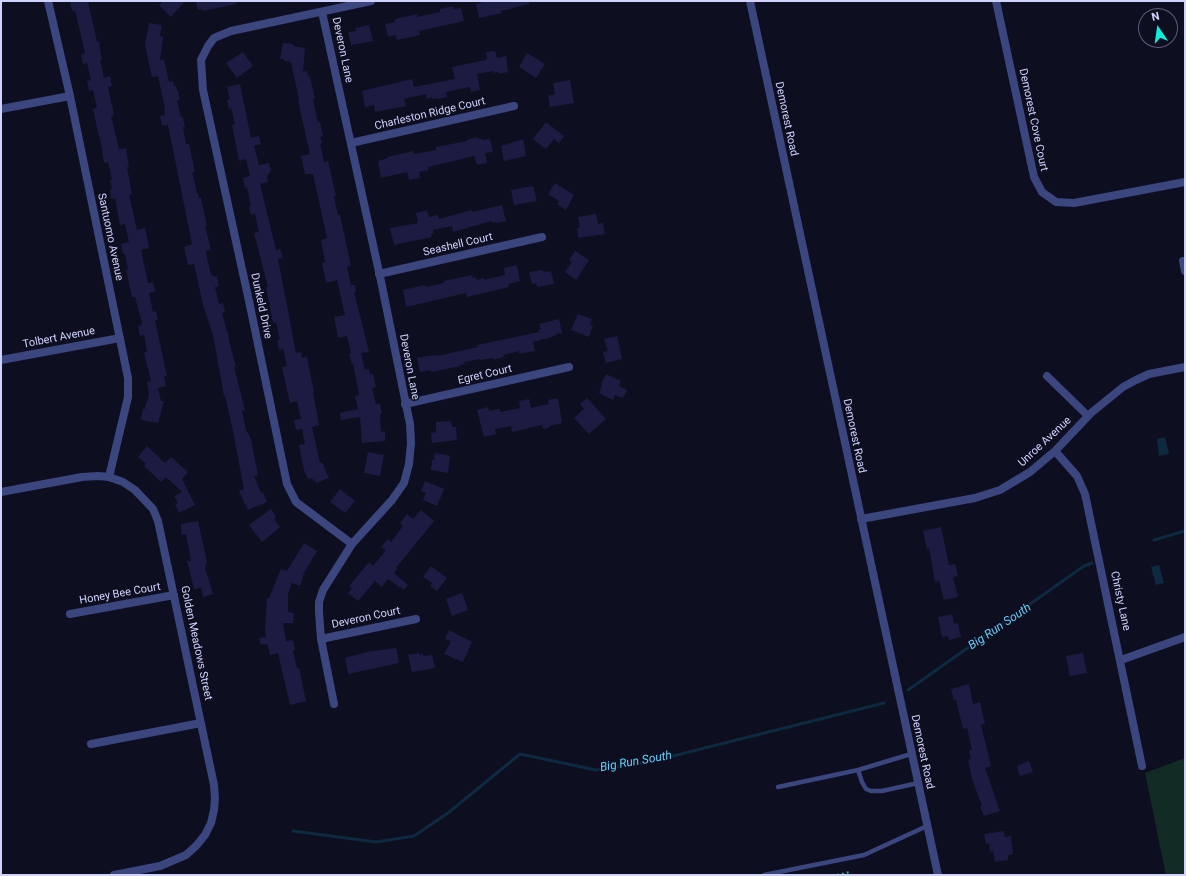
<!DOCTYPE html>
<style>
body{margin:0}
#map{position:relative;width:1186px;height:876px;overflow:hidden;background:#0e0e21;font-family:Roboto,sans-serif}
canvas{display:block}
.frame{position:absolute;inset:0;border:2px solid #d0d3fd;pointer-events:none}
.north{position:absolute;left:1138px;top:8px;width:40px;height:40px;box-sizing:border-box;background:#0e0e21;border:1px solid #5c5d79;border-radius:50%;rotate:347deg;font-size:11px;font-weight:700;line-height:16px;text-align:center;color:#d0d3fd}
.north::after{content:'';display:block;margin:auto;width:14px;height:18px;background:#09f0dd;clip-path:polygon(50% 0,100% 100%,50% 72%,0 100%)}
</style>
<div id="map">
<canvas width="1186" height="876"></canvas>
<div class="frame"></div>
<div class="north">N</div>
</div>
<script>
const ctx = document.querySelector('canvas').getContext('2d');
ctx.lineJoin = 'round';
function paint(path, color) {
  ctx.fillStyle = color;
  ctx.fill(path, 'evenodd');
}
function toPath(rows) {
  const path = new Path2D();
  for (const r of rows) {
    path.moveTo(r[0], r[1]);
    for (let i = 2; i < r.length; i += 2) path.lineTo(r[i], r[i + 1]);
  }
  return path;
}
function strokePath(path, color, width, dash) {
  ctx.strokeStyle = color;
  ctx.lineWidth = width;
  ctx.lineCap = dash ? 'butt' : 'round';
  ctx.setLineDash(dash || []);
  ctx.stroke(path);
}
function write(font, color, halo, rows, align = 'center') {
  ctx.font = font + ' Roboto,sans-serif';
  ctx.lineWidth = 3;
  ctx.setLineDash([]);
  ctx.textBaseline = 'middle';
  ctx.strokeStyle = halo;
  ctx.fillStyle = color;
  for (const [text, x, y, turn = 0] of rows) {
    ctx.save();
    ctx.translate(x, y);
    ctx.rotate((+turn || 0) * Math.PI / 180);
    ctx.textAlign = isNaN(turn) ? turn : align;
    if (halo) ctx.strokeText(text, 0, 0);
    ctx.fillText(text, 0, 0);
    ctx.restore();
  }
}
paint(toPath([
 [1185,758,1185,875,1166,875,1145,773]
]), '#122b25');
paint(toPath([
 [1165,437,1169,454,1159,456,1157,439],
 [1159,565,1164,583,1156,585,1151,567]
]), '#0d2a41');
strokePath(toPath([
 [1154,540,1185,531],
 [908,690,1084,566,1092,563],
 [293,831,376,842,414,836,448,813,520,754,596,770,649,762,884,703]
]), '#0d2a41', 3);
paint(toPath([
 [70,1,88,1,97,42,99,42,100,49,102,60,100,60,104,78,110,76,112,86,108,87,114,115,111,116,119,149,126,148,129,167,127,167,132,194,129,195,137,230,145,228,149,248,141,250,148,283,153,282,155,292,149,293,153,312,156,311,158,320,155,320,167,376,164,376,166,386,158,388,161,401,164,401,158,423,141,420,143,409,145,409,146,403,147,403,149,394,147,382,151,381,144,353,147,351,144,335,140,336,138,326,142,325,141,322,142,322,135,297,132,297,126,270,128,270,125,254,123,254,121,244,129,242,125,224,120,225,115,198,111,199,110,189,112,189,110,180,112,179,108,162,104,163,100,137,99,137,93,109,97,108,93,90,89,91,87,81,91,80,87,63,83,64,81,54,85,53,75,10,72,11],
 [164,1,185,1,171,17,159,5],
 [196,1,236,1,236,4,203,11,203,9,198,10],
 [487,1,529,1,529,4,501,11,502,13,479,18,476,4],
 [453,6,454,9,461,8,464,21,419,31,420,35,397,40,396,35,388,37,385,24,395,22,395,19,417,14,417,17,440,12,440,9],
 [149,23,162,25,160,36,163,37,160,60,164,59,169,82,173,81,174,86,176,86,177,91,178,91,180,100,177,100,181,117,183,117,185,127,183,127,186,144,189,144,195,172,192,172,197,193,198,193,199,198,201,198,207,226,205,226,211,250,206,251,207,258,211,275,213,275,214,277,217,276,219,286,215,287,219,304,223,303,225,312,222,313,227,332,228,331,229,341,236,367,234,367,245,410,242,411,246,430,251,439,258,475,254,476,261,493,263,492,267,502,248,510,239,491,244,489,232,426,225,396,224,396,213,335,203,305,194,264,188,265,184,247,192,244,169,130,168,125,162,126,160,116,165,115,164,108,165,108,158,76,152,77,145,45],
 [369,25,373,41,351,45,348,32,356,31,355,28],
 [283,43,293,44,293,46,305,48,303,72,307,71,308,76,309,76,311,81,315,98,313,99,318,123,320,122,323,136,320,137,322,143,320,144,324,162,328,161,336,196,334,197,338,215,340,215,351,266,347,267,351,285,355,285,356,292,354,292,359,312,362,323,369,352,361,353,365,370,369,369,370,375,373,374,376,387,372,388,376,404,380,404,382,414,380,414,381,432,385,431,385,441,362,443,360,417,341,420,340,413,358,409,355,396,359,395,353,363,352,364,349,354,351,353,347,336,338,338,334,317,345,315,337,280,326,283,322,263,325,262,321,240,327,238,313,174,305,174,301,156,310,154,298,101,299,99,291,62,284,61,284,59,280,59],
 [495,51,497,58,506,56,508,72,499,74,498,72,494,73,493,71,477,74,480,90,471,92,470,87,446,92,447,97,438,99,437,98,432,99,432,97,427,99,426,94,404,99,406,106,375,112,374,105,365,107,362,91,412,79,414,87,455,79,452,67,486,60,487,59,486,52],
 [243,52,253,66,237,78,226,63],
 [527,53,545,64,536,78,519,67],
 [570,80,574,103,550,107,548,96,555,94,553,83],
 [240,84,251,138,259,136,261,144,254,146,259,165,269,163,271,170,267,176,268,182,260,184,276,250,280,249,283,258,278,259,296,353,301,352,302,358,307,357,314,392,313,392,319,425,312,427,320,463,322,462,329,478,316,483,314,479,312,480,311,478,308,479,304,470,299,445,305,444,302,429,296,430,294,420,301,419,297,401,290,403,282,367,287,366,283,349,279,350,277,340,280,340,276,322,273,323,266,287,268,287,254,233,259,232,255,214,251,215,249,207,251,207,247,187,245,188,243,178,250,176,246,159,239,161,232,125,235,124,231,108,229,109,227,100,230,99,227,87],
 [546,122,564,136,559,143,554,139,546,149,533,139],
 [477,137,477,139,481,138,482,140,490,139,493,152,485,153,487,163,477,165,474,156,428,167,428,170,419,172,420,178,409,180,407,172,381,178,378,161,388,158,387,157,413,151,414,154,436,150,436,147,467,141,466,140],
 [523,139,526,156,504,161,501,146],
 [555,183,574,195,566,210,557,204,559,201,548,194],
 [533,186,537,201,514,205,511,190],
 [502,205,506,221,496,223,496,222,492,223,491,221,453,232,452,226,433,230,434,233,431,234,432,237,394,245,390,228,418,223,416,213,427,210,429,217,438,215,439,219,472,210,472,212],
 [596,214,598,224,603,223,605,234,578,238,577,228,580,227,578,217],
 [575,251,589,260,576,280,565,272,572,262,569,260],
 [517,265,520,281,508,284,509,287,467,297,466,293,406,307,403,290,425,285,426,287,444,283,444,281,472,275,473,278,476,277,477,280,484,278,484,280,505,275,504,268],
 [543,270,543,272,551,271,554,284,537,287,536,283,532,284,529,272],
 [578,314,592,319,590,325,593,326,589,337,571,330],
 [559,319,562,333,556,334,557,335,552,336,552,337,533,342,535,351,519,354,519,351,503,355,504,357,493,360,493,358,481,360,480,359,464,362,465,364,460,365,461,366,431,372,431,370,420,372,417,358,428,356,436,355,437,356,478,347,477,345,539,332,539,329,541,329,539,324],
 [617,336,622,359,606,363,603,352,608,351,604,339],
 [606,374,621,381,619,386,627,390,623,398,615,395,613,400,599,393,602,385,601,384],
 [558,398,562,423,550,426,550,427,543,429,542,425,512,432,511,426,495,429,496,434,484,437,477,410,488,407,489,411,498,409,500,409,500,412,520,408,519,401,529,399,531,408,549,404,548,400],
 [587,398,606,419,589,434,574,418,584,409,580,404],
 [451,421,452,427,456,427,457,440,432,443,431,433,436,432,436,422],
 [147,446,165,463,171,457,188,472,182,479,195,505,179,513,175,504,178,503,174,496,182,492,168,479,165,478,161,482,144,466,146,464,138,457],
 [368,452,384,455,380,476,364,473],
 [435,453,450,456,448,473,431,470,432,460,434,460],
 [425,481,444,489,437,506,423,500,426,493,421,491],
 [340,489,355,501,345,513,330,502],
 [271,509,276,517,274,519,280,527,262,542,249,525],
 [421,510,434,521,396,568,397,569,394,573,408,585,404,590,388,579,382,587,375,581,358,601,348,593,352,588,349,586,369,562,373,566,386,550,381,547,388,539,391,542,403,526,400,523,407,514,413,519],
 [198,521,207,562,205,568,213,594,203,597,201,588,194,589,187,561,191,561,186,534,182,535,181,528,181,524],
 [941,527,949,565,955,564,958,576,953,577,958,597,944,600,939,581,935,582,929,548,927,549,923,531],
 [304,543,317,551,304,573,300,586,292,583,288,594,288,612,294,613,293,623,283,623,286,641,293,640,295,650,293,651,297,668,299,668,306,701,290,705,278,653,270,655,267,644,261,645,259,638,266,637,265,628,267,598,269,598,281,569,287,571],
 [431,566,447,578,437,591,430,586,432,583,423,577],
 [462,593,468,610,452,616,446,599],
 [952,614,954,624,958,623,961,637,949,640,948,636,942,637,938,617],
 [449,630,472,642,463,662,444,654,451,641,445,639],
 [396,648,399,663,348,674,345,658,366,652],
 [419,653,419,655,423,654,423,656,432,655,435,668,412,672,408,655],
 [1083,653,1087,673,1070,676,1066,656],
 [969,684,973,704,980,702,985,724,981,725,991,766,985,768,1000,811,984,816,980,807,982,806,972,779,968,760,971,759,969,750,972,750,967,728,963,729,956,700,954,700,951,689],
 [1029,761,1033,772,1020,776,1017,766],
 [1004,831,1005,837,1011,836,1013,854,1008,855,1008,860,995,862,993,851,990,852,989,843,986,844,984,834]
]), '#1c1b42');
strokePath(toPath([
 [837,875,850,872]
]), '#33af90', 2, [2, 3]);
strokePath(toPath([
 [858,770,862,782,866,789,871,791,882,791,918,783],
 [778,787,858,770,911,754],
 [764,875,864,855,927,826]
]), '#3b457e', 4.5);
strokePath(toPath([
 [48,1,70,96,128,378,128,397,109,477],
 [996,1,1034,177,1042,192,1056,202,1074,203,1185,182],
 [322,12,381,281,410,424,411,443,409,464,404,483,392,500,352,544,323,590,319,602,319,612,321,639,334,704],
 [1,109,70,96],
 [351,143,514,106],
 [1183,261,1185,271],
 [379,274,542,237],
 [1,360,120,338],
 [1047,376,1088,416],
 [405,404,569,367],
 [1055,451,1077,476,1085,494,1142,766],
 [1,492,82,477,98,476,109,477,123,482,135,490,153,509,158,521,214,785,215,798,214,810,211,823,205,835,196,846,186,855,160,866,114,875],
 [861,519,975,498,1000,490,1030,472,1055,451,1091,413,1123,387,1136,380,1149,374,1185,367],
 [352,544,296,502,287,484,249,301,203,90,201,60,208,46,214,38,231,31,371,1],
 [70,614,174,595],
 [321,639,416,619],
 [1121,660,1185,637],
 [91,744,201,723]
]), '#3b457e', 8);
strokePath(toPath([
 [750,1,938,875]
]), '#3b457e', 8);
write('11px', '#d0d3fd', '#0e0e21', [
 ["Deveron Lane",342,50,78],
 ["Charleston Ridge Court",430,114,-13],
 ["Demorest Road",786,119,78],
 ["Demorest Cove Court",1033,120,78],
 ["Santuomo Avenue",110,237,78],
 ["Seashell Court",458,245,-13],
 ["Dunkeld Drive",261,306,78],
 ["Tolbert Avenue",59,338,-11],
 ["Deveron Lane",409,367,79],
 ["Egret Court",485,375,-13],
 ["Demorest Road",854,436,78],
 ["Unroe Avenue",1045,442,-43],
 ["Honey Bee Court",120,594,-10],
 ["Christy Lane",1120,601,78],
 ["Deveron Court",366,618,-12],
 ["Golden Meadows Street",196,643,78],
 ["Demorest Road",922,752,78]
]);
write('italic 12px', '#63cff9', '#0e0e21', [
 ["Big Run South",1000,627,-34],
 ["Big Run South",636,762,-10]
]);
</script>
